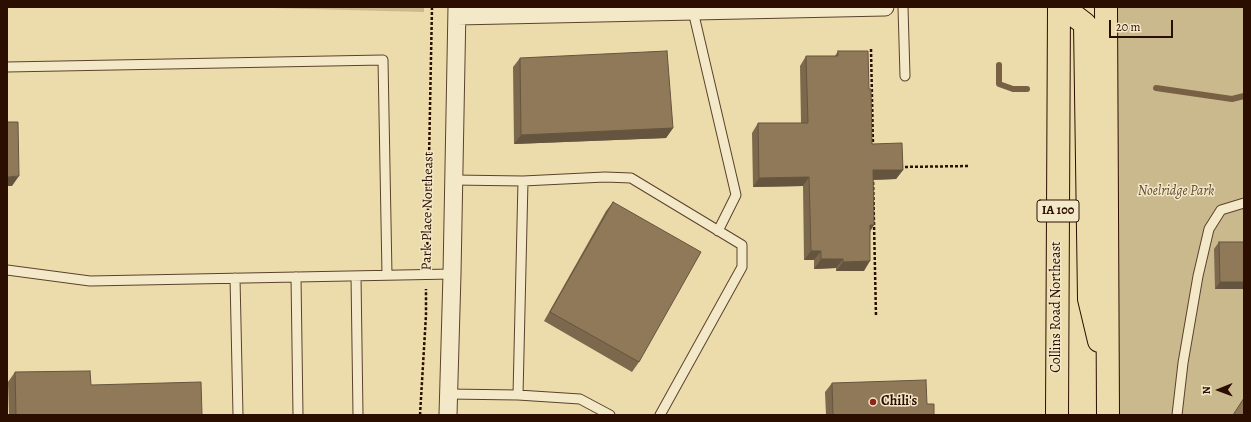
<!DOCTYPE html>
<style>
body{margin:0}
#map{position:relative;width:1251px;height:422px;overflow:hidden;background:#ecdcab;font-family:Alegreya,serif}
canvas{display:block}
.frame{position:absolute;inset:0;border:8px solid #2c0e01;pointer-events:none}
.north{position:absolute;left:1199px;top:370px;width:40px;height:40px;-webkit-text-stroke:3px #f3e8c8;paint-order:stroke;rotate:269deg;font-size:11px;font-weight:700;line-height:16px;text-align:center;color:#2c0e01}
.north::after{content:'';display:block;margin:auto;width:14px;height:18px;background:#2c0e01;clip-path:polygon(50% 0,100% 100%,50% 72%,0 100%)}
.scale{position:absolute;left:1109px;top:20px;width:64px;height:18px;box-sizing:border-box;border:2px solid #2c0e01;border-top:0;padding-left:5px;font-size:12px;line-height:14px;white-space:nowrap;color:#2c0e01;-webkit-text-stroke:3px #f3e8c8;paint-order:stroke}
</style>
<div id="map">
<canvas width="1251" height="422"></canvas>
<div class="frame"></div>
<div class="north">N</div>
<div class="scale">20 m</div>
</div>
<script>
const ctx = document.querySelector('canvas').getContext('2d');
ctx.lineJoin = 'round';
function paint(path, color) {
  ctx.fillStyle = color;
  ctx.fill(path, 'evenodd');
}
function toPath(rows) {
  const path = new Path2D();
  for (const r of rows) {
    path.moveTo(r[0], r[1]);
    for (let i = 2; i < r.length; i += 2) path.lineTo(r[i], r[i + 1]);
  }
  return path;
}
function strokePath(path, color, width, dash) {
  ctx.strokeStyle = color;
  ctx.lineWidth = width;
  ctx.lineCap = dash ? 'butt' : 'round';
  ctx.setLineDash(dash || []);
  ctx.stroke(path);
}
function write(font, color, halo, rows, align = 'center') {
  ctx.font = font + ' Alegreya,serif';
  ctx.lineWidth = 3;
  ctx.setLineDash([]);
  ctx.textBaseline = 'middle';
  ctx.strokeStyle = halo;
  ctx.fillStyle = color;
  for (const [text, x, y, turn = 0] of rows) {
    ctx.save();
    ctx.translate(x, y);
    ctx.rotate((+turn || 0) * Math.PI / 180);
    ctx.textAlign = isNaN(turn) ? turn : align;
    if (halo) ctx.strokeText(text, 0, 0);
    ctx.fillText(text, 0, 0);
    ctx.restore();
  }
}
paint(toPath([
 [234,7,424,7,424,12],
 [1106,7,1244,7,1244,415,1108,415]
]), '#cbb98e');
strokePath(toPath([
 [999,65,999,84,1013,89,1027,89],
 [1156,88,1232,99,1244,96]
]), '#786044', 6);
const service = toPath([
 [903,7,905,76],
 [693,11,736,195,718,231],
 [7,67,383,60,387,275],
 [523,181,605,177,631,178,742,245,742,267,660,415],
 [7,270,90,281,452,274],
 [356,276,358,415],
 [296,277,298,415],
 [235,278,238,415],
 [448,394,518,395,523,181,454,180],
 [518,395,580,399,610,415],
 [1177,415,1183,363,1198,276,1209,229,1221,210,1244,203]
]);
const minor = toPath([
 [457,16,885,7],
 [448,415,452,274,457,7]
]);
const trunk = toPath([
 [1063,7,1085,24,1089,299,1099,341],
 [1106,7,1108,415],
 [1057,415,1059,7]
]);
strokePath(service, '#5c422c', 11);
strokePath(minor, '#5c422c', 19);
strokePath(trunk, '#2c0e01', 24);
strokePath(toPath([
 [871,49,873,146],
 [900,167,969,166],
 [873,177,876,316],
 [427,260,432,7],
 [420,415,426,315,426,289]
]), '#2c0e01', 2.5, [3, 2]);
strokePath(service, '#f3e8c8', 9);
strokePath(minor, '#f3e8c8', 17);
strokePath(trunk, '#ecdcab', 22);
paint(toPath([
 [838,51,869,89,872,144,903,170,896,179,873,180,870,231,864,271,836,271,836,268,814,269,814,260,804,260,803,186,753,187,752,133,758,123,801,123,800,66,806,56,835,56],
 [520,58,673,128,666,138,514,144,513,67],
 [613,202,639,362,632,372,544,321,606,211],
 [1219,242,1244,289,1215,289,1214,249],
 [15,372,91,385,202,415,9,415,8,382],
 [832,383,927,404,934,415,826,415,825,392]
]), '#7c684d');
paint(toPath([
 [673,128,666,138,514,144,521,135],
 [873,170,903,170,896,179,867,180],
 [19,176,12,186,7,186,7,177],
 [809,177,803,186,753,187,759,178],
 [870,225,874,225,868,235],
 [811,251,821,251,814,260,804,260],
 [821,259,843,259,836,268,814,269],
 [870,261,864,271,836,271,843,262],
 [1220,282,1244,282,1244,289,1215,289]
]), '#65553e');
const building = toPath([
 [667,51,673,128,521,135,520,58,667,51],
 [838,51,868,51,869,89,871,89,872,144,902,143,903,170,873,170,874,225,870,225,870,261,843,262,843,259,821,259,821,251,811,251,809,177,759,178,758,123,808,123,806,56,838,56,838,51],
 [7,122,18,122,19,176,7,177,7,122],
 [613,202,701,252,639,362,550,312,613,202],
 [1219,242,1244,242,1244,282,1220,282,1219,242],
 [90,371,91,385,201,382,202,415,16,415,15,372,90,371],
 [926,380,927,404,934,404,934,415,833,415,832,383,926,380],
 [1244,398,1244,415,1233,415,1244,398]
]);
paint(building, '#907959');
strokePath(building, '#65553e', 1);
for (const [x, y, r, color] of [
 [873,402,4,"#8f2418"]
]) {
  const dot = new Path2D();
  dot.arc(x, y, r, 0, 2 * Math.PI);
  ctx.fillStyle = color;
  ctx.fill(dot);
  strokePath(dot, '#f3e8c8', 1.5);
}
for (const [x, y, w] of [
 [1058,211,42]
]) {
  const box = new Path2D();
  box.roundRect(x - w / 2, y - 11, w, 22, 3);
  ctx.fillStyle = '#f3e8c8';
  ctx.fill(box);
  strokePath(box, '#2c0e01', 1);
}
write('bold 13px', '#2c0e01', null, [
 ["IA 100",1058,211]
]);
write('italic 14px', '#644a32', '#f3e8c8', [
 ["Noelridge Park",1176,192]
]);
write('14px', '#2c0e01', '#f3e8c8', [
 ["Park Place Northeast",428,211,-89],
 ["Collins Road Northeast",1057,307,-90]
]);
write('bold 14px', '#2c0e01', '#f3e8c8', [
 ["Chili's",881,402]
], 'left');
</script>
